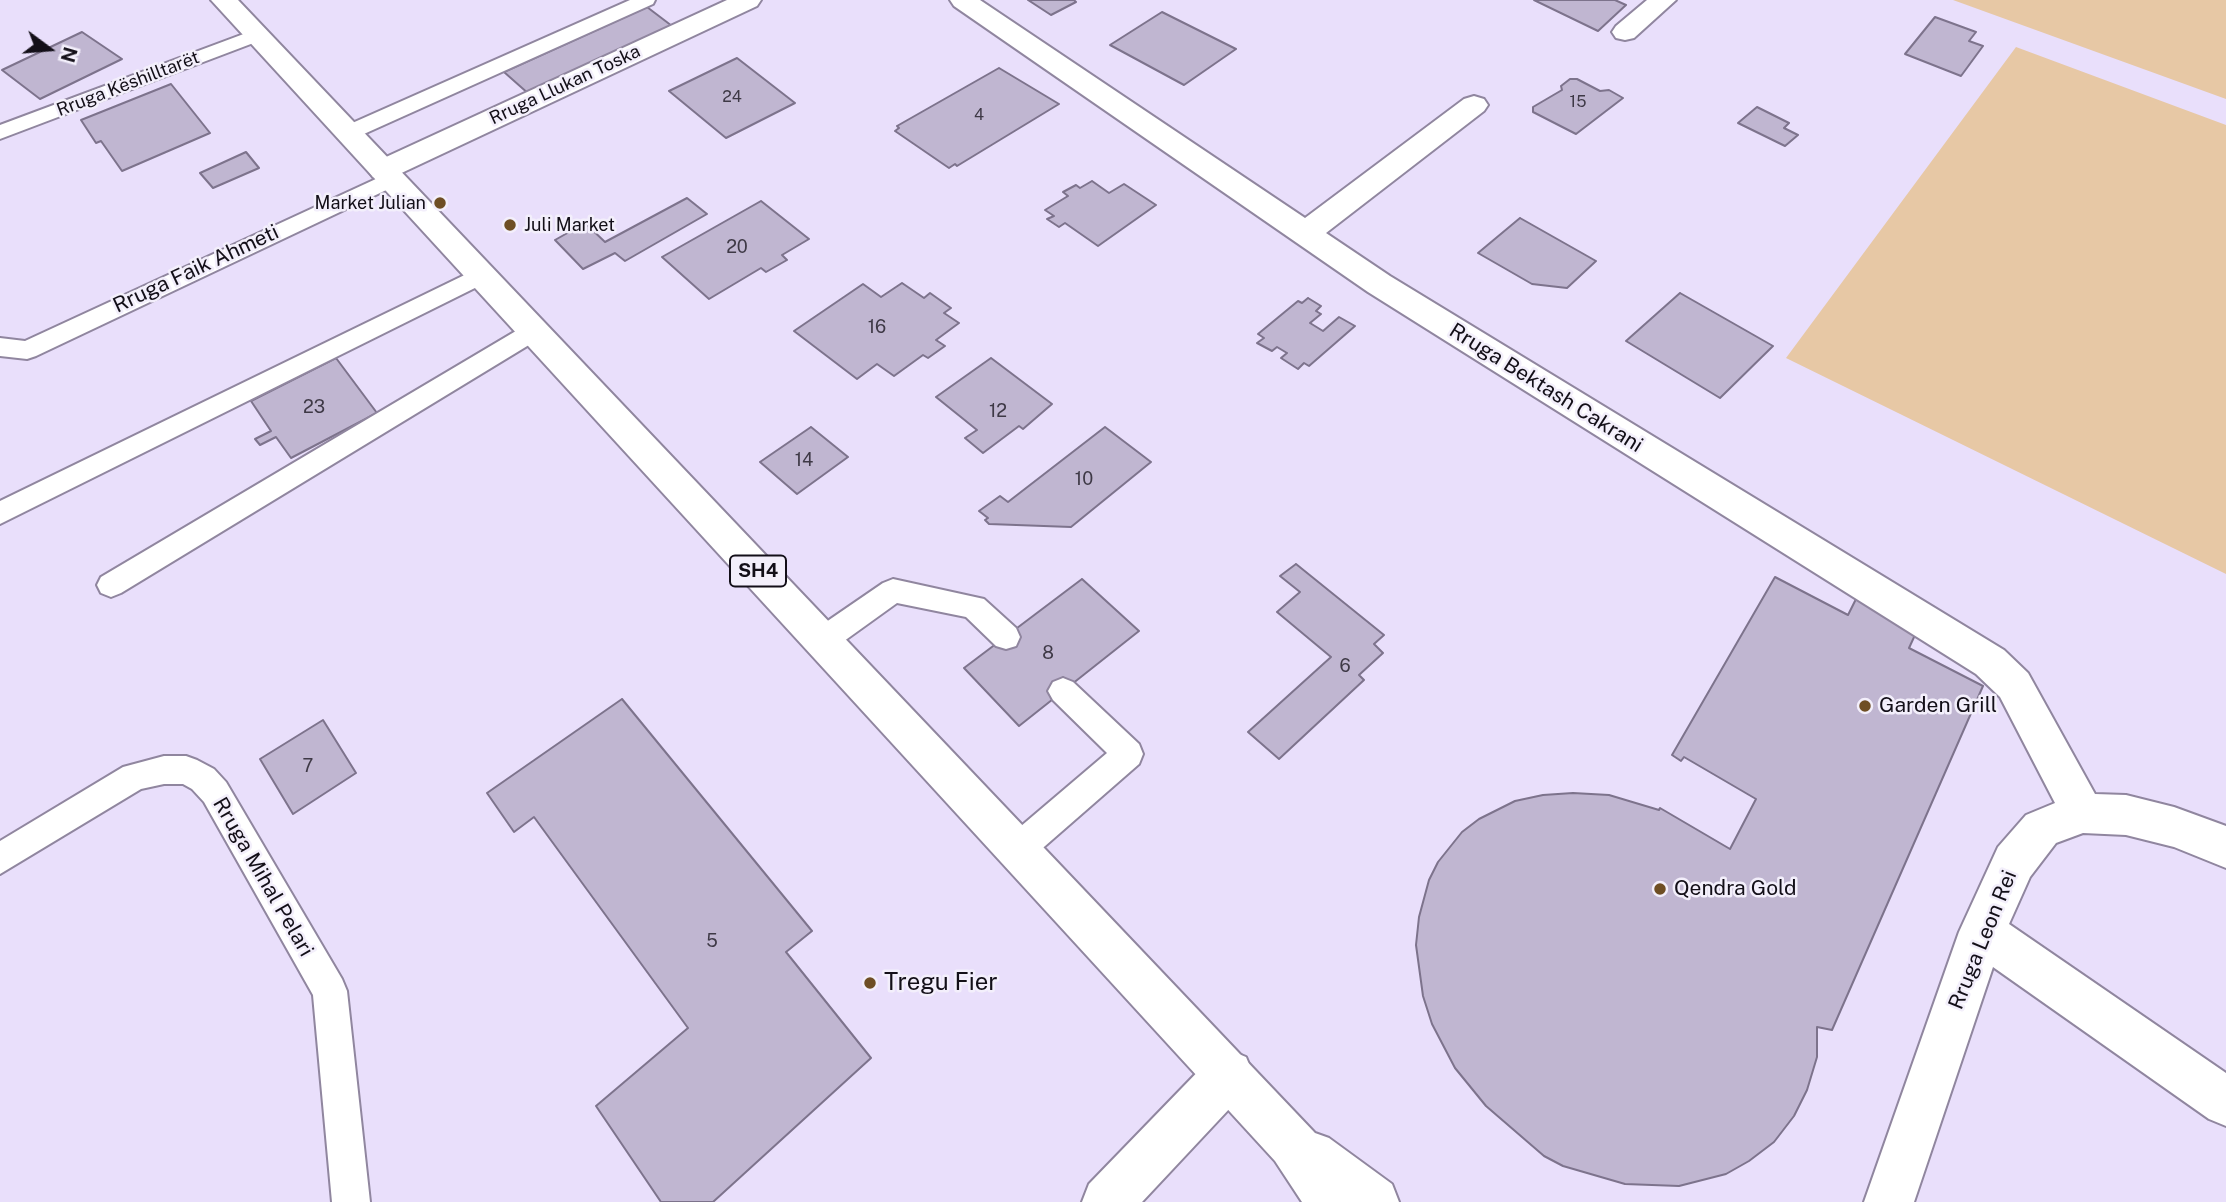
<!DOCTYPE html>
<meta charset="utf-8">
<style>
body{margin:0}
#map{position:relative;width:2226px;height:1202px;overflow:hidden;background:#e9dffb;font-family:"Public Sans",sans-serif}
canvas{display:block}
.north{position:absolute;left:14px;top:14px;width:70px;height:70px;-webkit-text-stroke:5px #f3effb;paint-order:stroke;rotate:106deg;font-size:19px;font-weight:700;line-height:28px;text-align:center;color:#130f18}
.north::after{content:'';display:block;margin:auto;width:24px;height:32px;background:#130f18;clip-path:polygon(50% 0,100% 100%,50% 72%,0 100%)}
</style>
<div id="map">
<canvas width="2226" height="1202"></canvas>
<div class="north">N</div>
</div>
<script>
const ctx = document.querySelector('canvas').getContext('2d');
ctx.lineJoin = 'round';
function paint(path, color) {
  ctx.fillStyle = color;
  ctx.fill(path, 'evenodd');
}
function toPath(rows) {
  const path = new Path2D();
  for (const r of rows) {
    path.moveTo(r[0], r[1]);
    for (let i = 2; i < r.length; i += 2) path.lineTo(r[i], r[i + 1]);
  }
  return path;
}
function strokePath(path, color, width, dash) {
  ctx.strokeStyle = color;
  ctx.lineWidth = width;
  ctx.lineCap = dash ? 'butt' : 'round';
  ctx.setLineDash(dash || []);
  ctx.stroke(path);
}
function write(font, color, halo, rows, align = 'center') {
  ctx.font = font + ' "Public Sans",sans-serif';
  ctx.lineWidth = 5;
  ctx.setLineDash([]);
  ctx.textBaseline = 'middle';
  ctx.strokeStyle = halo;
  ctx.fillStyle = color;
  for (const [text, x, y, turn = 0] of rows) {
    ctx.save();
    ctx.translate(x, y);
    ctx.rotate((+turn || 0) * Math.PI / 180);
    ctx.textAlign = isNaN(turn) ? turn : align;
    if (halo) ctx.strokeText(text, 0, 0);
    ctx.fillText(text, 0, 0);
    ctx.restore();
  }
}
paint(toPath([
 [1953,0,2226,0,2226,99],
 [2016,47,2226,125,2226,574,1786,358]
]), '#e7c8a5');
const building = toPath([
 [1028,0,1074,0,1076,2,1051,15,1028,0],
 [1534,0,1615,0,1626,5,1598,31,1534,0],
 [647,7,672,26,530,95,504,72,647,7],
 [1162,12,1236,49,1184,85,1110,45,1162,12],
 [1935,17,1976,32,1969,41,1983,46,1961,76,1905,54,1935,17],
 [82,32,122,59,40,99,2,70,82,32],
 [737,58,795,103,726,138,669,91,737,58],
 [999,68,1059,104,957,166,955,164,949,168,895,131,899,128,897,126,999,68],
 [1570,79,1577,79,1600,91,1609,90,1623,98,1576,134,1533,112,1533,107,1562,90,1561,86,1570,79],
 [171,84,210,133,122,171,101,141,96,143,81,120,171,84],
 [1757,107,1789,123,1784,128,1798,135,1785,146,1738,123,1757,107],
 [246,152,259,168,213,188,200,173,246,152],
 [1092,181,1109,193,1124,184,1156,205,1098,246,1065,223,1059,227,1047,219,1054,216,1045,210,1068,196,1063,192,1076,185,1080,188,1092,181],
 [687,198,707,214,625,261,615,253,583,269,555,240,585,223,605,242,687,198],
 [761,201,809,239,782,255,787,260,766,272,761,268,709,299,662,257,761,201],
 [1520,218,1596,261,1567,288,1532,284,1478,253,1520,218],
 [902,283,924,298,930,293,951,308,944,313,959,323,936,340,945,346,928,358,923,355,894,376,877,364,857,379,794,331,863,284,881,297,902,283],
 [1680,293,1773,346,1720,398,1626,341,1680,293],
 [1308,298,1321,306,1316,311,1321,314,1310,323,1323,331,1339,317,1355,326,1309,366,1304,363,1298,369,1281,358,1287,353,1277,347,1272,351,1257,343,1264,338,1258,334,1298,301,1302,303,1308,298],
 [336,358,377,413,291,458,276,437,260,445,255,439,271,431,251,401,336,358],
 [991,358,1052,404,1023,429,1019,426,983,453,965,438,977,430,936,397,991,358],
 [811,427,848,457,797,494,760,462,811,427],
 [1105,427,1151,462,1071,527,989,524,985,520,988,518,979,511,1000,496,1008,502,1105,427],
 [1296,564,1384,635,1374,644,1383,653,1359,675,1364,680,1279,759,1248,732,1331,657,1277,612,1300,592,1280,576,1296,564],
 [1775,577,1848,615,1856,599,1915,635,1909,648,1983,686,1832,1030,1817,1027,1817,1057,1807,1090,1794,1116,1774,1142,1749,1161,1726,1174,1679,1186,1625,1184,1563,1166,1544,1156,1486,1106,1455,1068,1432,1024,1423,996,1416,945,1419,917,1429,880,1438,862,1462,832,1479,819,1515,801,1543,795,1573,793,1609,795,1659,810,1660,808,1730,849,1756,799,1684,757,1681,761,1672,755,1775,577],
 [1082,579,1139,631,1019,726,964,668,1082,579],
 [622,699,812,931,786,952,871,1058,713,1202,661,1202,596,1106,688,1028,534,817,514,832,487,793,622,699],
 [323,720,356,773,293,814,260,759,323,720]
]);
paint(building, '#c0b6d1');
strokePath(building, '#7d738c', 2);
const service = toPath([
 [630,0,655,0,653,4,355,138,348,140,341,138,338,133,341,128,630,0],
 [257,29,267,35,264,39,0,139,0,125,257,29],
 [391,172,399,174,402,179,399,184,36,356,27,359,0,356,0,338,25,341,391,172],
 [481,267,489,269,493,275,489,281,0,524,0,501,481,267],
 [534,322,542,325,546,331,542,337,121,593,111,597,101,593,97,585,101,577,526,325,534,322],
 [893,579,984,599,1016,628,1020,637,1016,646,1006,649,996,646,966,617,897,603,833,649,823,652,813,649,809,640,813,631,883,583,893,579],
 [1063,678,1073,682,1139,744,1143,754,1139,764,1029,860,1018,864,1007,860,1002,849,1007,838,1107,753,1053,700,1048,691,1053,682,1063,678],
 [164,756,186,756,197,760,214,769,226,782,342,979,347,991,370,1202,332,1202,313,995,204,802,192,789,183,784,164,784,141,789,0,874,0,841,123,767,164,756]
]);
const minor = toPath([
 [727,0,761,0,757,6,393,177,383,180,373,177,368,170,373,163,727,0],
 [950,0,980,0,1305,218,1464,99,1474,96,1484,99,1488,105,1484,111,1326,233,1390,276,2004,650,2028,673,2095,794,2126,795,2174,807,2226,826,2226,868,2174,847,2126,835,2083,833,2056,843,2030,877,2009,924,2226,1073,2226,1126,2209,1119,1993,967,1914,1202,1864,1202,1959,932,1998,847,2026,815,2055,803,2000,697,1976,674,1368,292,954,6,950,0],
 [1647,0,1676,0,1634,38,1625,40,1616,38,1612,32,1616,26,1647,0],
 [1229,1050,1246,1057,1253,1074,1246,1091,1142,1202,1082,1202,1089,1184,1212,1057,1229,1050]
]);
const primary = toPath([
 [211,0,238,0,1315,1133,1329,1138,1392,1184,1399,1202,1302,1202,1275,1161,211,0]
]);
strokePath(service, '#90869f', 4);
strokePath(minor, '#90869f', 4);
strokePath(primary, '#90869f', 4);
paint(service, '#fff');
paint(minor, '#fff');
paint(primary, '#fff');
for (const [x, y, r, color] of [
 [440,203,7,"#6e4e24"],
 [510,225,7,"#6e4e24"],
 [1865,706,7,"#6e4e24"],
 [1660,889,7,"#6e4e24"],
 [870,983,7,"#6e4e24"]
]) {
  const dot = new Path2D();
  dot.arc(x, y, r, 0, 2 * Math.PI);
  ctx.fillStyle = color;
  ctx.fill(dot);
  strokePath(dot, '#f3effb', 2.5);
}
write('16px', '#3e3946', null, [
 ["24",732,97],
 ["15",1578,102],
 ["4",979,115]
]);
write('18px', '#130f18', '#f3effb', [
 ["Rruga Këshilltarët",128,84,-21],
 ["Rruga Llukan Toska",565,85,-25]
]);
write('18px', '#130f18', '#f3effb', [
 ["Market Julian",426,203],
 ["Juli Market",524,225,"left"]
], 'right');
write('18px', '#3e3946', null, [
 ["20",737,247],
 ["16",877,327],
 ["23",314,407],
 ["12",998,411],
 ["14",804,460],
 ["10",1084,479],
 ["8",1048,653],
 ["6",1345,666],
 ["7",308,766],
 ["5",712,941]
]);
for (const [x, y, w] of [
 [758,571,56]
]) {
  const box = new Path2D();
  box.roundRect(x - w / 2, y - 15.5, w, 31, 5);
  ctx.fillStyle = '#f3effb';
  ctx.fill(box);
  strokePath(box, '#130f18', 2);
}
write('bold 19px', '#130f18', null, [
 ["SH4",758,571]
]);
write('21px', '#130f18', '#f3effb', [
 ["Rruga Faik Ahmeti",196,269,-25],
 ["Rruga Bektash Cakrani",1546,388,32],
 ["Rruga Mihal Pelari",263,877,60],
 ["Rruga Leon Rei",1983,940,-68]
]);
write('21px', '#130f18', '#f3effb', [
 ["Garden Grill",1879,706],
 ["Qendra Gold",1674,889]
], 'left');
write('24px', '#130f18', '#f3effb', [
 ["Tregu Fier",884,983]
], 'left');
</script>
